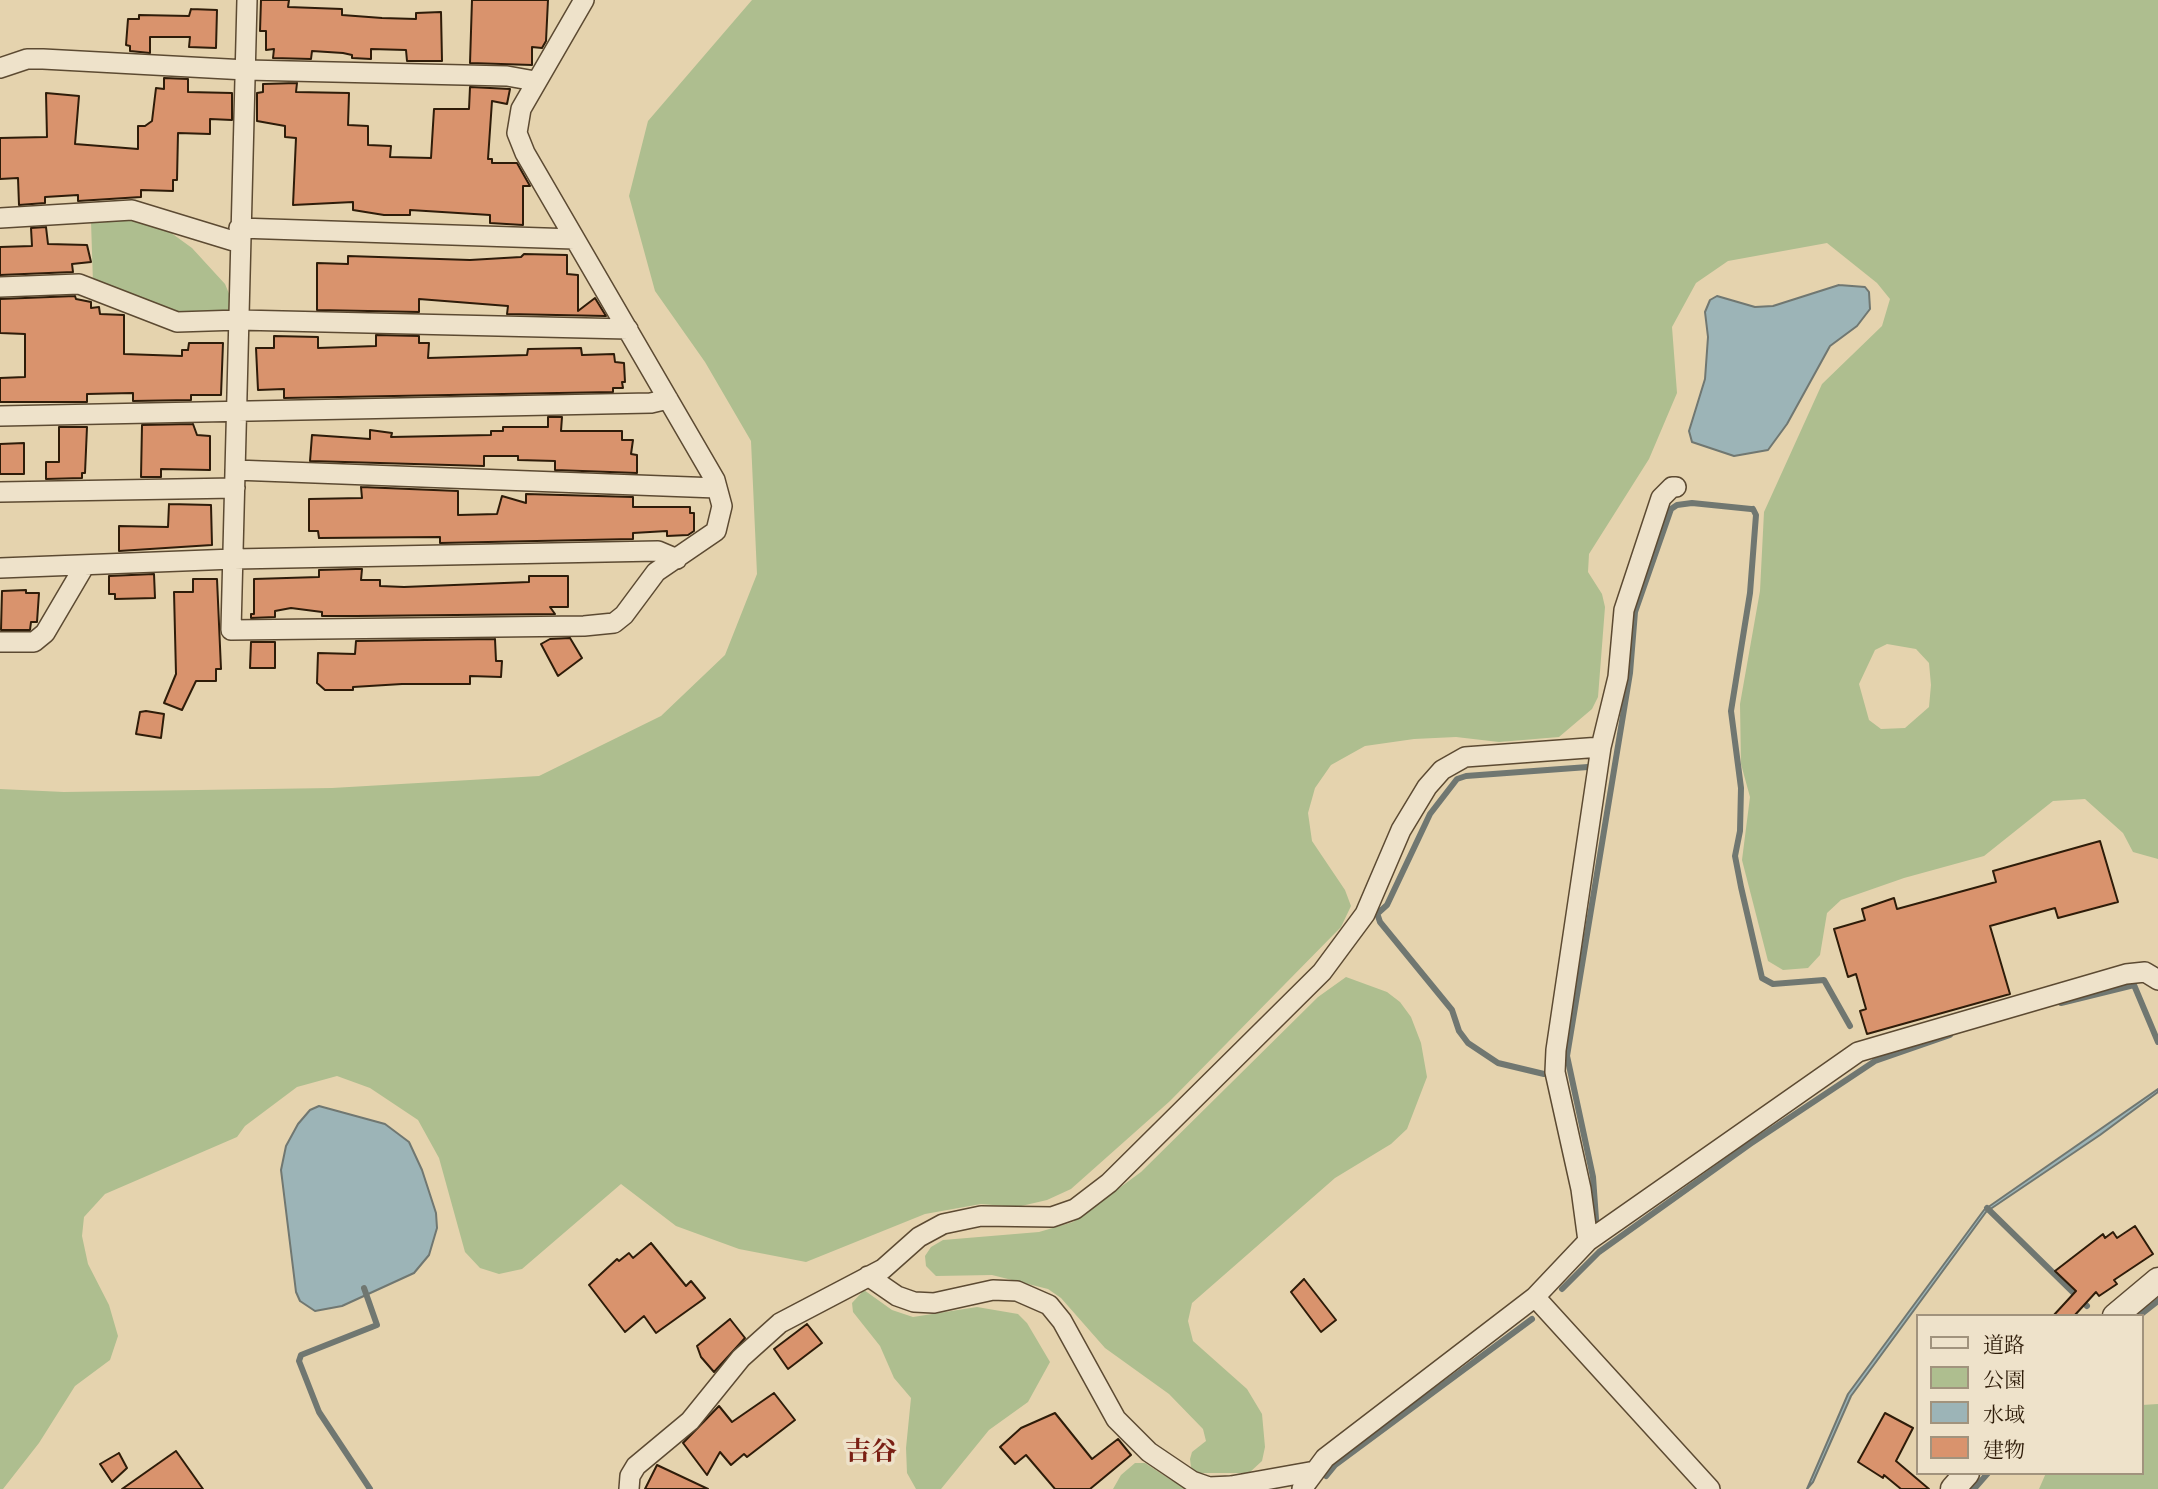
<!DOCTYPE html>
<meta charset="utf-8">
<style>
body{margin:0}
#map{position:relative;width:2158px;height:1489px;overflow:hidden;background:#e5d3ae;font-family:"IM FELL French Canon","Noto Serif JP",serif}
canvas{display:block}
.legend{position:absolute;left:1916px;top:1314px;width:228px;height:161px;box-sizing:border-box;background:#eee2ca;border:2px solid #a1937d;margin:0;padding:9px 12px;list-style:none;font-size:21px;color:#2e1c09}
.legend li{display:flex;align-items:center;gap:14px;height:35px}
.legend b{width:35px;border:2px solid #a1937d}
</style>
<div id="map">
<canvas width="2158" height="1489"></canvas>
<ul class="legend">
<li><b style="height:9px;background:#eee2ca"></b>道路</li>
<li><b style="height:19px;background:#aebe8f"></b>公園</li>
<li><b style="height:19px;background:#9cb4b7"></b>水域</li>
<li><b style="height:19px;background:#d9936d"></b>建物</li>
</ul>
</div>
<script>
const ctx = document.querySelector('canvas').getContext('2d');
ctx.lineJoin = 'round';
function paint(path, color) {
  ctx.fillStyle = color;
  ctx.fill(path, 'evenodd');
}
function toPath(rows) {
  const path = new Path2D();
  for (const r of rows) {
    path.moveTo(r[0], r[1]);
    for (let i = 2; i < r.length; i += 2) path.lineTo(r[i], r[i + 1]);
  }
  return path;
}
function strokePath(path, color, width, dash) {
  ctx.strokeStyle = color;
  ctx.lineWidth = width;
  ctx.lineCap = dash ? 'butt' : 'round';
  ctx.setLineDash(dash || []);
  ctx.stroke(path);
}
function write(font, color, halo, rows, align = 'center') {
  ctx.font = font + ' "IM FELL French Canon","Noto Serif JP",serif';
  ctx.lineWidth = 7;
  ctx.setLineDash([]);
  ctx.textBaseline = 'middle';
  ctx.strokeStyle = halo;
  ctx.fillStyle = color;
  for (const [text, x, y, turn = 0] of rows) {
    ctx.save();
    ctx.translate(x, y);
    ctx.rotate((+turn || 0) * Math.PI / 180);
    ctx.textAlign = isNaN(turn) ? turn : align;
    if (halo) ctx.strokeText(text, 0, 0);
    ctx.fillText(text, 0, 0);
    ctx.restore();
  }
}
paint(toPath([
 [752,0,2158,0,2158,859,2133,852,2123,833,2085,799,2053,801,1984,856,1904,878,1841,900,1827,913,1820,955,1808,968,1783,970,1768,961,1742,860,1750,797,1741,764,1740,704,1760,591,1764,512,1822,384,1882,326,1890,299,1877,283,1827,243,1728,261,1696,283,1672,327,1677,393,1649,459,1589,554,1588,572,1602,594,1605,607,1598,697,1592,709,1559,737,1499,742,1456,737,1414,739,1365,746,1331,765,1315,788,1308,813,1312,841,1345,890,1351,906,1341,927,1170,1101,1071,1189,1047,1200,1017,1207,981,1204,925,1214,806,1262,739,1249,676,1226,621,1184,522,1269,499,1274,480,1268,465,1252,439,1158,418,1120,370,1088,337,1076,297,1087,245,1126,237,1137,105,1194,84,1217,82,1236,88,1264,109,1305,118,1336,110,1360,75,1386,39,1443,3,1489,0,1489,0,789,64,792,332,788,539,776,661,716,725,655,757,574,751,441,705,362,655,291,629,196,648,121],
 [1887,644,1916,649,1929,663,1931,685,1929,707,1905,728,1881,729,1869,720,1859,684,1875,650],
 [133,220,163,227,192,248,225,284,230,296,230,314,177,316,93,283,91,221],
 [1346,977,1387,992,1400,1002,1411,1017,1421,1043,1427,1077,1407,1129,1391,1144,1335,1178,1192,1303,1188,1321,1193,1341,1247,1389,1262,1414,1265,1447,1262,1461,1249,1473,1197,1473,1191,1467,1190,1459,1192,1452,1206,1441,1203,1429,1169,1394,1105,1348,1061,1298,1048,1289,992,1275,936,1276,926,1266,925,1256,931,1247,943,1240,1039,1232,1073,1222,1141,1172,1318,997],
 [864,1290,892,1310,913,1317,977,1307,1018,1314,1027,1323,1050,1362,1028,1402,989,1430,941,1489,916,1489,907,1473,906,1448,911,1398,894,1378,880,1346,853,1312,852,1303],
 [2158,1404,2158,1489,2039,1489,2046,1473,2142,1473,2142,1405],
 [1135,1463,1145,1463,1171,1480,1192,1489,1113,1489,1121,1475]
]), '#aebe8f');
const water = toPath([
 [1839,285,1865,287,1869,292,1870,309,1857,326,1830,346,1787,424,1768,450,1734,456,1692,442,1689,431,1705,379,1708,337,1705,312,1710,300,1717,296,1755,307,1773,306,1839,285],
 [2158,1089,2158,1092,2100,1135,1986,1212,1851,1396,1813,1482,1807,1489,1848,1394,1984,1210,2158,1089],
 [319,1106,385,1124,409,1142,422,1170,436,1213,437,1228,429,1255,414,1273,342,1306,315,1311,300,1301,296,1292,281,1170,286,1146,298,1124,310,1110,319,1106]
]);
paint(water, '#9cb4b7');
strokePath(water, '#707771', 2);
strokePath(toPath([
 [1753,509,1756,515,1750,593,1731,711,1741,788,1740,831,1735,856,1741,887,1762,978,1773,984,1824,980,1850,1026],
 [1377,913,1380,922,1452,1010,1459,1031,1468,1043,1498,1063,1544,1074],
 [1377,914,1387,905,1430,814,1457,779,1466,776,1588,767],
 [2061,1003,2134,985,2158,1042],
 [1987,1208,2087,1306],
 [1596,1219,1593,1177,1567,1056,1630,673,1635,612,1671,509,1677,505,1692,503,1751,509],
 [364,1288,377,1325,301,1355,299,1361,319,1412,370,1489],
 [1562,1289,1599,1252,1750,1144,1875,1061,1950,1035],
 [2139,1316,2158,1301],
 [1326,1476,1335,1465,1532,1319],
 [1974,1489,1988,1473]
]), '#707771', 6);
const building = toPath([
 [261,0,289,0,288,7,342,9,342,15,382,18,416,19,416,13,441,12,442,61,407,61,406,50,371,49,371,59,352,58,352,55,343,53,312,51,311,59,273,58,274,49,266,50,266,31,260,31,261,0],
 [472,0,548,0,546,41,542,48,532,47,532,65,470,63,472,0],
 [191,9,217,10,216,48,189,47,190,37,150,37,150,53,130,51,130,46,126,45,128,19,139,19,139,15,189,16,191,9],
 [164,78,188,79,188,92,232,93,232,120,210,119,210,134,178,133,177,180,173,180,173,191,141,190,141,197,78,201,78,195,45,197,45,203,19,205,18,178,0,179,0,138,47,137,46,93,79,96,75,144,138,149,138,126,145,126,152,121,156,88,164,89,164,78],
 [297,83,296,92,349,93,348,125,368,126,368,145,391,146,390,157,431,158,434,109,469,109,470,87,510,89,507,104,492,101,488,159,492,159,492,163,517,163,530,186,523,186,523,225,490,223,490,215,410,210,410,215,384,215,353,210,353,202,293,205,296,138,285,137,285,126,257,121,257,93,263,92,263,84,297,83],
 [46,227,48,244,87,245,91,262,72,264,73,272,0,275,0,247,32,246,31,228,46,227],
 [524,254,567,255,567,274,578,275,578,311,595,298,606,316,507,314,508,306,419,299,419,312,317,310,317,263,348,264,348,256,470,260,521,257,524,254],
 [75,296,76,299,91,302,91,308,99,307,100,314,124,315,124,354,182,356,182,350,188,350,189,343,223,343,221,395,191,395,191,400,133,401,133,393,87,394,87,402,0,402,0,378,25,377,25,334,0,333,0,299,75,296],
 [376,335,419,336,419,343,429,343,428,358,527,355,528,349,581,348,582,355,614,354,615,362,624,363,625,382,622,382,623,388,613,388,613,392,284,398,284,389,258,390,256,348,274,348,274,336,318,337,318,348,376,346,376,335],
 [548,417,562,417,561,431,622,431,622,440,633,440,631,454,637,455,637,473,555,470,555,461,518,460,518,456,484,456,484,466,310,461,312,435,370,439,370,430,392,433,391,437,491,435,491,431,503,431,503,427,548,427,548,417],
 [193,424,197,435,210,436,210,470,161,469,161,477,141,477,142,425,193,424],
 [59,427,87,427,85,473,82,473,82,478,46,479,46,462,59,462,59,427],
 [24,443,24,474,0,474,0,444,24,443],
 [361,487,458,491,458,515,497,514,502,496,526,503,526,494,633,497,633,507,690,507,690,513,694,513,694,531,688,535,667,536,667,531,633,533,633,539,440,543,440,537,319,538,318,531,309,531,309,499,362,498,361,487],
 [169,504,211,505,212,545,119,551,119,526,168,527,169,504],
 [356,569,362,569,361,580,380,580,380,586,404,587,529,582,529,576,568,576,568,607,550,607,555,614,356,616,322,616,322,612,291,608,275,611,275,617,251,618,251,614,254,614,254,579,319,577,319,570,356,569],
 [154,574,155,598,115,599,115,594,109,594,109,576,154,574],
 [193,579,217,579,221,669,216,669,216,681,196,681,182,710,164,703,176,674,174,592,193,592,193,579],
 [26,590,26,593,39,593,37,622,31,622,30,630,1,630,2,591,26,590],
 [570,638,582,658,558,676,541,644,550,639,570,638],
 [495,639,496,661,502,661,501,677,470,676,470,684,402,684,353,687,353,690,325,690,317,683,318,653,355,654,356,641,495,639],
 [251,642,275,642,275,668,250,668,251,642],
 [146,711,164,714,161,738,136,734,140,712,146,711],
 [2100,841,2118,902,2058,918,2055,908,1990,926,2010,994,1867,1034,1860,1011,1866,1009,1856,974,1848,977,1834,929,1865,920,1862,909,1894,898,1897,909,1996,882,1993,871,2100,841],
 [2135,1226,2153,1254,2114,1280,2117,1284,2099,1296,2096,1292,2074,1316,2053,1316,2076,1291,2055,1271,2103,1234,2105,1238,2113,1232,2117,1238,2135,1226],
 [651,1243,686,1286,691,1281,705,1298,656,1333,644,1316,625,1332,589,1285,617,1259,619,1261,629,1253,633,1258,651,1243],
 [1304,1279,1336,1320,1321,1332,1291,1292,1304,1279],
 [730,1319,745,1338,714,1372,701,1357,697,1346,730,1319],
 [807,1324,822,1343,788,1369,774,1349,807,1324],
 [774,1393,795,1420,747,1457,744,1454,731,1465,720,1452,707,1475,683,1443,719,1406,732,1422,774,1393],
 [1055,1413,1092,1459,1118,1439,1131,1455,1090,1489,1055,1489,1026,1455,1015,1464,1000,1447,1021,1428,1055,1413],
 [1885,1413,1913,1428,1896,1461,1929,1489,1901,1489,1884,1475,1883,1478,1858,1462,1885,1413],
 [176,1451,203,1489,122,1489,176,1451],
 [119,1453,127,1468,112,1482,100,1464,119,1453],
 [657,1465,708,1489,645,1489,657,1465]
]);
paint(building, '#d9936d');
strokePath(building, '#2e1c09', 2);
const minor = toPath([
 [247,0,231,630,584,626,614,623,624,615,656,572,716,531,722,506,715,480,525,153,517,133,521,109,584,0],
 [0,68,27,59,43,59,246,70,507,76,535,81],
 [0,218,132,210,240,243],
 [239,228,574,239],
 [0,287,79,284,177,322,239,320,628,329],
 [0,416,651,403,668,399],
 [235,470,717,488],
 [0,492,235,488],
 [0,568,234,559,658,551,677,559],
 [0,642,34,642,45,633,85,565],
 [1588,1241,1581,1189,1555,1072,1556,1050,1601,747,1618,677,1624,610,1661,498,1672,487,1676,487],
 [868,1276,897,1296,914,1302,934,1303,993,1290,1017,1291,1049,1305,1062,1321,1116,1419,1149,1452,1192,1481,1209,1487,1231,1486,1315,1471],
 [1535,1297,1710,1489],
 [629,1489,630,1476,636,1466,690,1421,741,1358,780,1323,883,1269,919,1237,943,1224,981,1216,1052,1217,1075,1209,1109,1183,1322,972,1365,914,1401,830,1427,787,1442,770,1465,757,1601,747],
 [1302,1489,1325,1458,1535,1297,1588,1241,1858,1052,2126,974,2145,972,2158,980]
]);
const tertiary = toPath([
 [2115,1316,2158,1280],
 [1953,1489,1967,1473]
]);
strokePath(minor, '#5c4a32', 22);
strokePath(tertiary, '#5c4a32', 27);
strokePath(minor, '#eee2ca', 19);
strokePath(tertiary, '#eee2ca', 24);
write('bold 26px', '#7a1f14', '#eee2ca', [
 ["吉谷",871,1454]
]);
</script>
